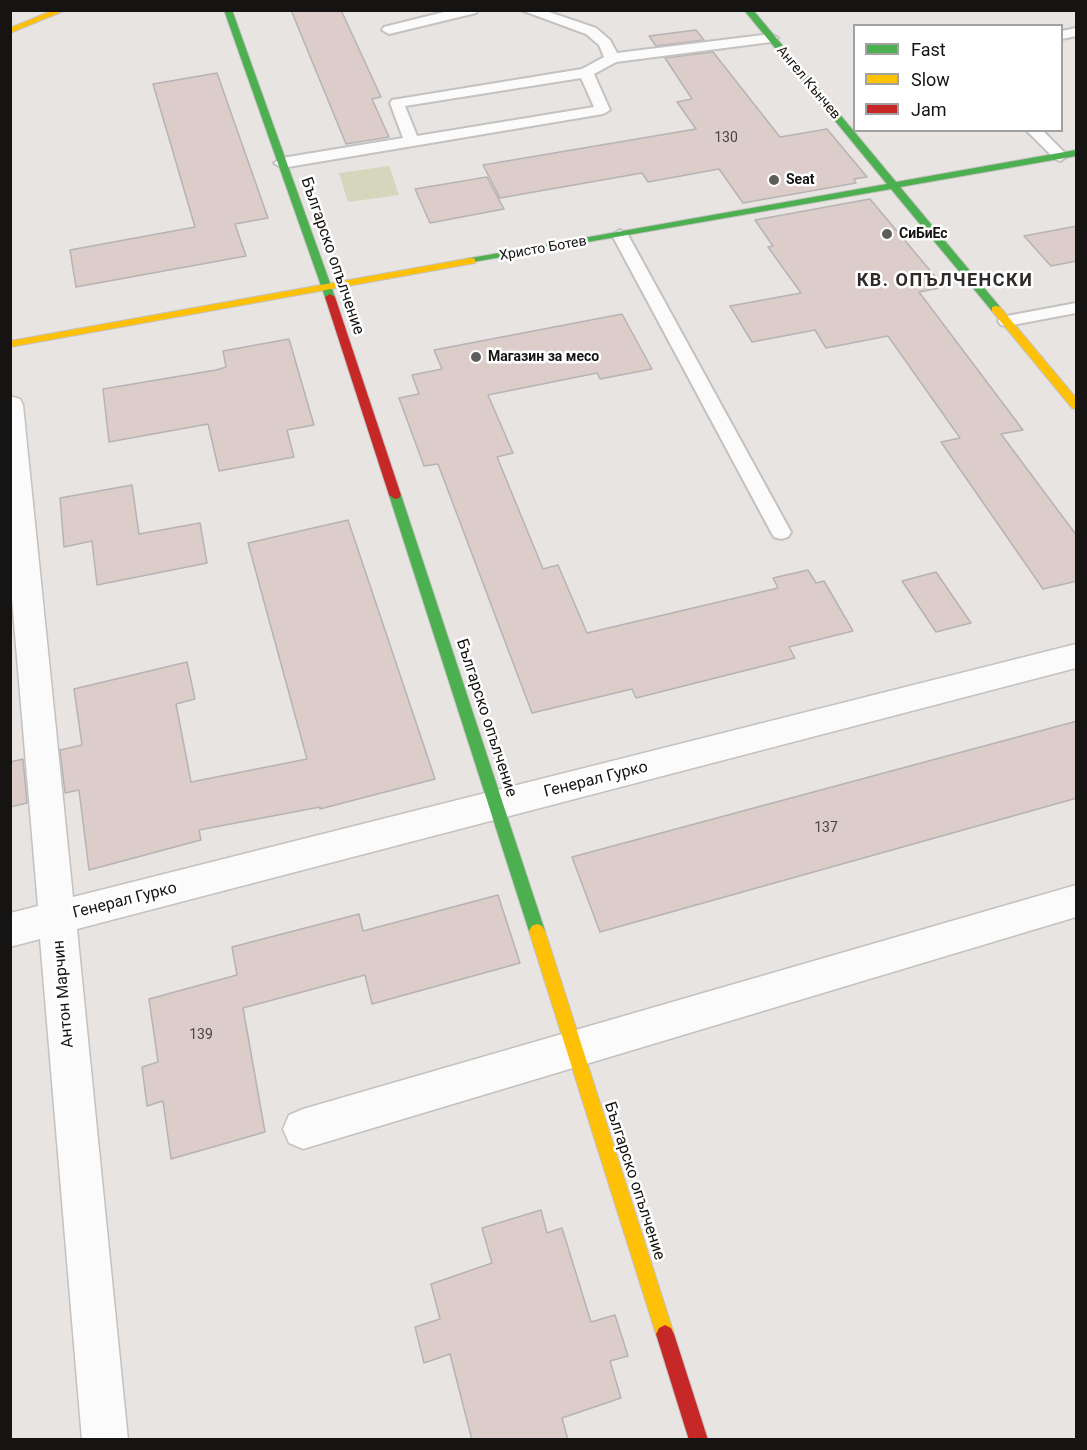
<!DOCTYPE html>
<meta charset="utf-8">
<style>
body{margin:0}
#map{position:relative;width:1087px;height:1450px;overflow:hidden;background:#e7e4e2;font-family:Roboto,sans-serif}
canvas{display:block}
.frame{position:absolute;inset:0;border:12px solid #161413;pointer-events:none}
.legend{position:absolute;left:853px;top:24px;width:210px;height:108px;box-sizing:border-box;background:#fff;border:2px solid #a2a1a1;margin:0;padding:8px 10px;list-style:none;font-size:18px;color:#161413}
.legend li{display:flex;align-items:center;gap:12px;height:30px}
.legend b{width:30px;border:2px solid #a2a1a1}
</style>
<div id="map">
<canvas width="1087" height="1450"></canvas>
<div class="frame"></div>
<ul class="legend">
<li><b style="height:8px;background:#4caf50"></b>Fast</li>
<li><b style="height:8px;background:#ffc107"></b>Slow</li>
<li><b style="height:8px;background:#c62828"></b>Jam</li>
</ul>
</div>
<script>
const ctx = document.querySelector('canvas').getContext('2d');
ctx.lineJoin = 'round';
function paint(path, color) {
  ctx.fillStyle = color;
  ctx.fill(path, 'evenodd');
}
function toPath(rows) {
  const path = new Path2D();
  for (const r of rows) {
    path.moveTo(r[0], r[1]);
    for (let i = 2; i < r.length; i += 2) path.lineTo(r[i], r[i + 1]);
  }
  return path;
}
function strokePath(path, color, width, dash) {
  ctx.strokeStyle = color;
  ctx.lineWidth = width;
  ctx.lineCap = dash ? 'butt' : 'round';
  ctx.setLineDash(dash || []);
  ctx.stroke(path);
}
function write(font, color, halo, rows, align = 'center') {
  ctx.font = font + ' Roboto,sans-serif';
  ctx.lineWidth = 5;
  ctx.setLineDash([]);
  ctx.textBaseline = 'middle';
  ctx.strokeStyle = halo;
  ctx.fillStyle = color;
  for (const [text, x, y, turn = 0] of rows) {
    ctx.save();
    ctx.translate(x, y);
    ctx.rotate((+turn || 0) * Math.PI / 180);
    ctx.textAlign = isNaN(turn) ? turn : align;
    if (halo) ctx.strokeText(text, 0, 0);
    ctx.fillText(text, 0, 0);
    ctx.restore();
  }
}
paint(toPath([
 [389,166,399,195,348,202,339,173]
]), '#d5d6bc');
const building = toPath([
 [291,10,341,10,381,97,372,99,389,137,346,144,291,10],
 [696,30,704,40,656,46,649,36,696,30],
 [713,52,780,137,827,129,867,177,854,179,856,183,743,203,719,169,648,182,642,173,500,198,483,165,696,129,677,102,692,99,665,58,713,52],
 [217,73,268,218,235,224,246,256,76,287,70,250,195,227,153,84,217,73],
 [487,177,504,209,430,223,415,189,487,177],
 [870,199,944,287,919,292,1023,430,1001,434,1077,536,1077,581,1043,589,941,442,960,438,888,336,826,348,815,330,752,342,730,306,801,293,768,247,773,246,755,220,870,199],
 [1077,226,1077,261,1051,266,1024,236,1077,226],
 [622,314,652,369,600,379,597,373,488,395,513,453,497,457,543,569,558,565,587,633,778,588,773,578,808,570,816,583,824,581,853,631,789,647,795,658,636,698,632,689,532,713,438,464,424,466,399,398,419,394,412,375,442,369,434,350,622,314],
 [289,339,314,425,287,430,294,457,219,471,208,424,109,442,103,389,216,370,226,367,223,351,289,339],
 [132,485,139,534,200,523,207,563,97,585,92,541,64,547,60,498,132,485],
 [348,520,435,779,320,809,320,807,199,830,201,840,89,870,79,790,65,793,60,750,82,745,74,689,187,662,195,699,176,704,191,782,307,759,248,543,348,520],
 [936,572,971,623,936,632,902,581,936,572],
 [1077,721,1077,798,600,932,572,857,1077,721],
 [23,759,27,803,10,807,10,762,23,759],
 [498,895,520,963,372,1004,365,975,243,1008,265,1132,171,1159,163,1101,147,1106,142,1067,158,1062,149,999,237,975,232,947,359,914,363,931,498,895],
 [541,1210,547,1233,562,1228,591,1322,615,1315,628,1356,610,1361,621,1398,562,1418,568,1440,472,1440,450,1354,424,1363,415,1327,440,1319,431,1284,492,1263,482,1228,541,1210]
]);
paint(building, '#dcccca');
strokePath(building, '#b6b4b3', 1.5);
const lane = toPath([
 [452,10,477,10,476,13,389,34,382,30,384,27,452,10],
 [521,10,543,10,596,28,610,40,617,53,771,34,778,38,771,42,616,62,594,74,610,110,603,114,282,168,274,163,282,158,403,138,390,103,392,100,582,69,604,57,599,45,586,34,521,10],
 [581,78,594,107,417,136,405,106,581,78],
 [1076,28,1076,36,1062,39,1062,31,1076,28],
 [1026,130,1042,130,1068,156,1060,161,1055,159,1026,130],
 [620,230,628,235,791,532,788,537,781,539,774,537,771,532,612,235,620,230],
 [1076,303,1076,313,1007,326,1001,325,998,321,1001,317,1007,316,1076,303]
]);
const street = toPath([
 [10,396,20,399,23,405,73,897,1076,644,1076,668,77,929,128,1440,82,1440,40,939,10,947,10,913,38,906,10,575,10,396],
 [1076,885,1076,917,303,1149,289,1143,283,1129,289,1115,303,1109,1076,885]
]);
const fast = toPath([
 [224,10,232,10,335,297,334,299,326,299,325,297,224,10],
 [744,10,753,10,896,182,1076,150,1076,156,900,187,1000,307,1000,311,992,311,891,189,467,263,467,259,471,258,887,184,744,10],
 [395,491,401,495,545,931,542,936,537,938,532,936,529,931,389,495,395,491]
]);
const slow = toPath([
 [54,10,66,10,10,33,10,28,54,10],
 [471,258,475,259,475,263,10,347,10,341,471,258],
 [996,306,1000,307,1076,398,1076,409,1072,408,992,311,992,307,996,306],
 [537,924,542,926,545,931,674,1334,671,1340,665,1343,659,1340,656,1334,529,931,532,926,537,924]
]);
const jam = toPath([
 [330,294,335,297,401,495,399,498,395,499,389,495,325,297,330,294],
 [665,1325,671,1328,674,1334,708,1440,689,1440,656,1334,659,1328,665,1325]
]);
strokePath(lane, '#c4c2c0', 4);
strokePath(street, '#c4c2c0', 3);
strokePath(fast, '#c4c2c0', 2);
strokePath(slow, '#c4c2c0', 2);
strokePath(jam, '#c4c2c0', 2);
paint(lane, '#fbfbfb');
paint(street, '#fbfbfb');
paint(fast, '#4caf50');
paint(slow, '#ffc107');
paint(jam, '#c62828');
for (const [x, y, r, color] of [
 [774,180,6,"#5f5d5b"],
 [887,234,6,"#5f5d5b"],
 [476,357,6,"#5f5d5b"]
]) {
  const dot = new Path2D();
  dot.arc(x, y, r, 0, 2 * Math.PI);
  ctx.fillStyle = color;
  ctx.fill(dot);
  strokePath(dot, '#fff', 2);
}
write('14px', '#161413', '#fff', [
 ["Ангел Кънчев",808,83,50],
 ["Христо Ботев",543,249,-10]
]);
write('14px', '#4a4443', null, [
 ["130",726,138],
 ["137",826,828],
 ["139",201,1035]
]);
write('bold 14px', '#161413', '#fff', [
 ["Seat",786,180],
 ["СиБиЕс",899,234],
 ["Магазин за месо",488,357]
], 'left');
write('16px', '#161413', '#fff', [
 ["Българско опълчение",332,256,71],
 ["Българско опълчение",486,718,72],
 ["Генерал Гурко",596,780,-14],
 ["Генерал Гурко",125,901,-14],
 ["Антон Марчин",64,994,-95],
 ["Българско опълчение",634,1181,72]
]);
ctx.letterSpacing = '1.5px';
write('bold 18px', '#2f2b29', '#fff', [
 ["КВ. ОПЪЛЧЕНСКИ",945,281]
]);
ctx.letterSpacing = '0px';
</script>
